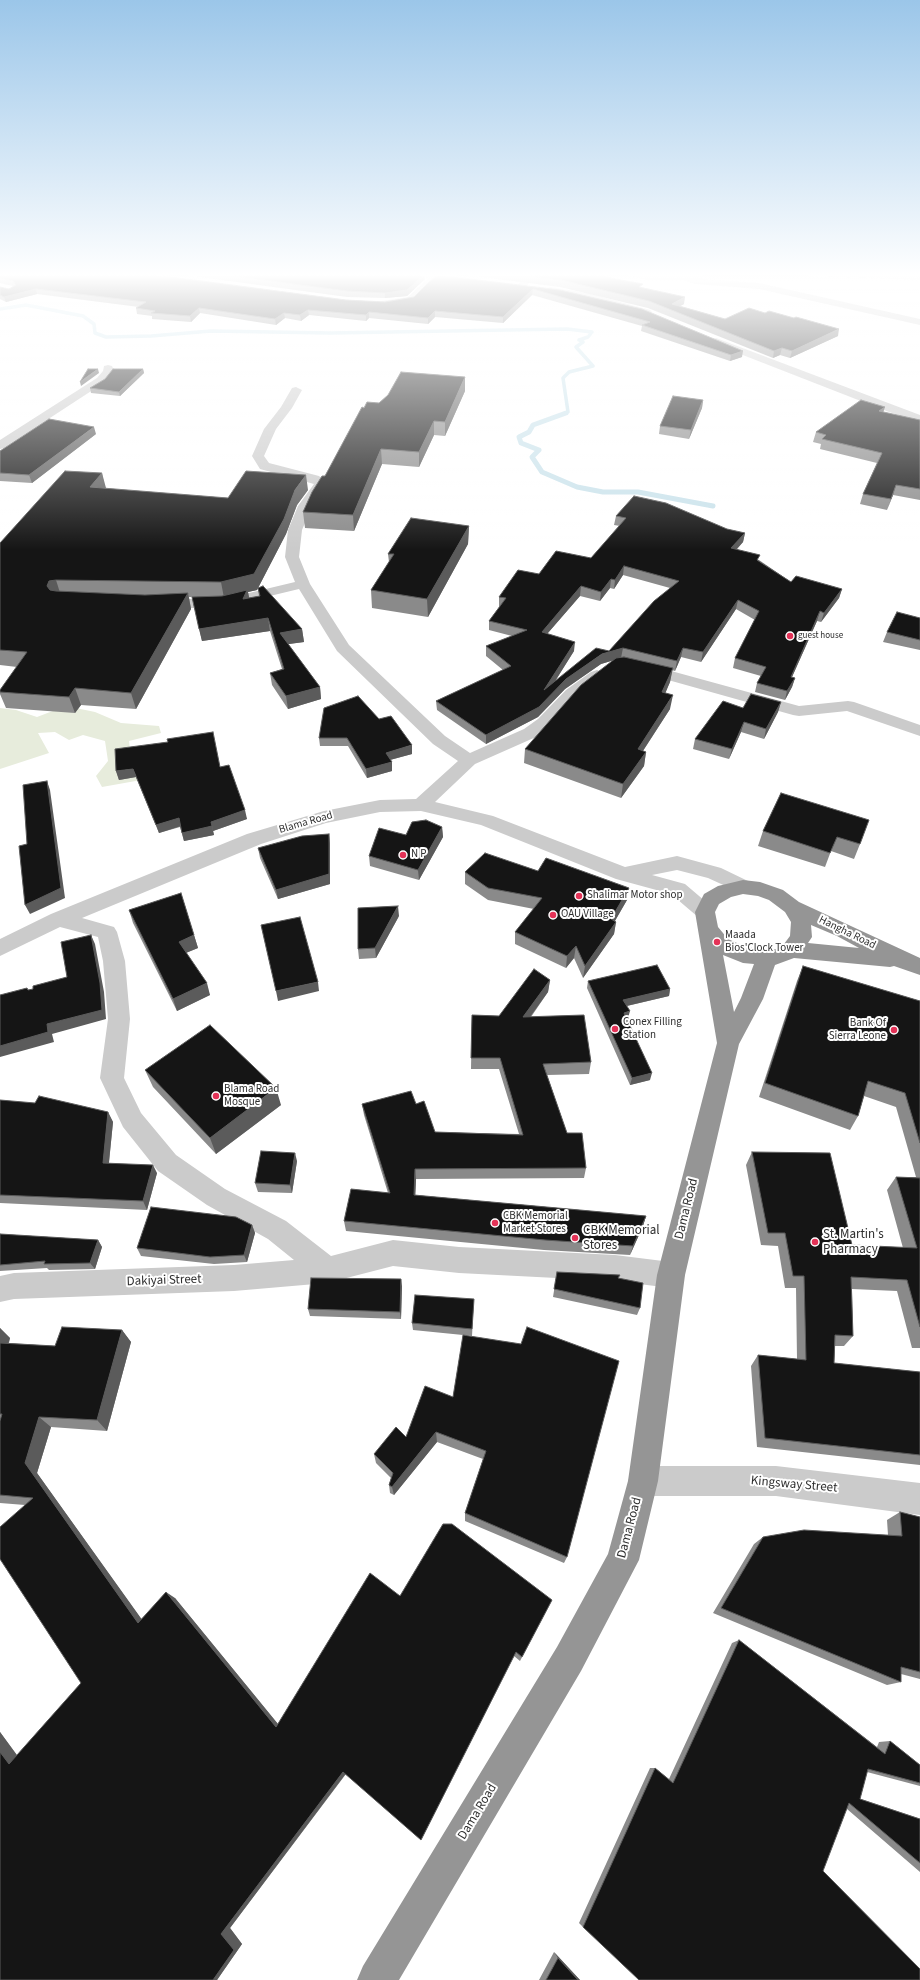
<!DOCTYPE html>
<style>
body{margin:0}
canvas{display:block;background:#fff}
</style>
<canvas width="920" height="1980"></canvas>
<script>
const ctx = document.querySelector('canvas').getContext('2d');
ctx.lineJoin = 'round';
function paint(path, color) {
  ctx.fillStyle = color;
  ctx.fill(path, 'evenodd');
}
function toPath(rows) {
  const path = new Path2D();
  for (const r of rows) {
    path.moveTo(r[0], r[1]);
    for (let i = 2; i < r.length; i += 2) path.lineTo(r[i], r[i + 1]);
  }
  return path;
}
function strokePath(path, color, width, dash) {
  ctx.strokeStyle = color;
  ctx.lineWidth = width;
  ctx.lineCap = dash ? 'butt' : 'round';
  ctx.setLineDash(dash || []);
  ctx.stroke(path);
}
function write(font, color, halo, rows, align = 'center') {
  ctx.font = font + ' "Source Sans 3",sans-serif';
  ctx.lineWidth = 4;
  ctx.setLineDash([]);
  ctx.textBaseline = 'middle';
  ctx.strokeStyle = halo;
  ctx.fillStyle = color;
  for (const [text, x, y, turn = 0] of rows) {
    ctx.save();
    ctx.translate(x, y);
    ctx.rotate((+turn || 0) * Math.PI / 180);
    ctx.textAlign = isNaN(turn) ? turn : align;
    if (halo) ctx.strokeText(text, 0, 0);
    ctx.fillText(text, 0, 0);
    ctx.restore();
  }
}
paint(toPath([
 [66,706,95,712,121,723,159,726,161,733,129,741,131,759,158,777,102,787,96,776,108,761,105,741,83,735,69,740,55,732,38,733,49,753,0,769,0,708,16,710,37,717]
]), '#e7ecdc');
strokePath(toPath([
 [0,309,26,305,83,316,94,324,95,333,106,337,151,336,211,331,330,333,567,329,592,332],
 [563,414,568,412,563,378,569,372,593,366,576,347,583,342,579,340,588,337,592,332]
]), '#c9e2eb', 3.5);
strokePath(toPath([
 [566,413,533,425,529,432,519,437,521,443,539,450,532,457,542,472,577,487,603,492,638,492,713,506]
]), '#c9e2eb', 5);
paint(toPath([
 [408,273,436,273,466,277,471,280,466,283,438,279,429,285,414,301,382,305,380,303,382,301,408,297,428,278,412,276,408,273],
 [531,273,541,273,524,288,518,288,518,284,531,273],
 [620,273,700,274,703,275,703,279,759,283,920,319,920,325,759,289,695,284,683,280,645,280,620,273],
 [806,273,920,274,920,280,810,276,806,273],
 [550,287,587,293,650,310,652,312,647,315,586,299,547,292,547,288,550,287],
 [716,338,920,415,920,422,889,412,712,343,711,341,712,339,716,338],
 [108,365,112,366,114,371,105,382,4,448,0,449,0,440,97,378,103,371,104,366,108,365],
 [296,387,302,390,292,408,276,429,264,456,269,463,319,476,327,483,312,506,302,530,299,557,310,584,349,645,445,736,470,753,524,729,538,719,566,690,591,672,597,670,603,672,605,675,578,698,550,727,536,737,475,764,435,802,493,816,625,867,677,856,721,868,750,882,753,887,750,892,743,894,708,878,677,870,652,875,685,884,712,907,715,912,712,917,705,919,698,917,671,894,616,879,481,825,421,811,380,812,326,823,261,844,82,918,114,927,117,932,125,961,130,1019,124,1078,141,1113,176,1155,225,1189,286,1221,331,1256,393,1240,459,1247,615,1255,671,1262,681,1266,685,1275,681,1284,671,1288,615,1281,459,1273,393,1266,327,1283,234,1291,14,1299,0,1302,0,1276,14,1273,234,1265,294,1260,268,1239,207,1205,158,1171,123,1127,100,1078,108,1019,103,961,98,937,60,927,0,956,0,939,51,914,247,834,324,811,380,800,416,799,458,761,433,744,337,651,299,589,224,607,160,609,155,607,152,604,155,601,160,599,224,599,295,582,285,557,288,530,298,506,314,484,260,469,252,456,264,429,281,407,292,388,296,387],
 [642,663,799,706,848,701,854,702,920,725,920,736,847,711,799,716,793,715,636,671,634,668,636,665,642,663],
 [643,1466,776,1466,920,1483,920,1515,776,1496,643,1496,632,1492,628,1481,632,1470,643,1466]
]), '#cbcbcb');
paint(toPath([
 [743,880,760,882,783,890,799,902,920,958,920,975,894,966,890,967,794,958,775,965,763,999,739,1044,685,1275,658,1481,639,1560,581,1671,399,1980,357,1980,363,1966,557,1647,608,1554,628,1481,657,1275,717,1043,695,912,704,894,718,886,743,880],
 [743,894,758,896,769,900,785,912,791,922,790,936,784,944,776,949,767,950,746,947,728,939,718,927,715,912,719,904,731,897,743,894],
 [811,925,837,936,859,948,808,943,812,937,811,925],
 [723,955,743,963,754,964,741,998,734,1012,723,955]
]), '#959595');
paint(toPath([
 [0,273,346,300,385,302,414,297,430,281,560,290,642,309,742,357,730,361,641,331,642,326,532,295,503,323,435,317,428,324,369,318,366,321,309,315,301,321,285,318,276,325,200,313,191,322,152,319,152,316,137,314,136,308,139,307,37,294,6,302,0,299,0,287,9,289,13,286,0,283],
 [170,273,421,273,425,274,425,279,407,296,385,298,347,297],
 [450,273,598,273,611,278,642,288,684,304,680,306,725,319,838,336,790,358,780,355,773,358,648,308,560,287],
 [143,369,144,373,120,396,91,393,90,388],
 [465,377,465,391,445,436,434,435,419,467,382,464,354,531,305,528,303,512,325,476,364,408],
 [703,400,702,408,689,439,659,434,660,426],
 [883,412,920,420,920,500,893,495,887,510,860,504,863,494,877,463,820,449,821,444,813,442,816,432],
 [96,434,32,483,0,481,0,451],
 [102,473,105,489,228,498,308,490,297,505,286,534,258,588,302,629,304,642,288,644,320,687,321,699,288,709,272,685,270,673,282,669,270,631,202,641,192,597,189,597,191,609,136,709,81,705,75,713,6,708,0,694,0,690,17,667,0,665,0,543],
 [258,588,259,596,249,598,248,592,257,590],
 [616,516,727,529,745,533,743,542,736,550,759,560,791,582,842,589,839,598,821,622,817,621,792,677,795,678,792,687,785,700,755,692,757,683,761,676,733,668,735,658,755,620,736,609,701,662,681,657,675,671,672,670,670,682,665,693,670,709,643,751,646,752,644,766,621,798,524,763,525,749,614,660,601,664,565,689,538,717,486,744,437,710,436,701,503,670,486,656,486,646,512,636,489,630,489,621,500,606,499,606,499,597,539,574,591,558,620,526,614,525],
 [623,575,670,588,609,651,555,681,574,651,547,634,580,596,600,601,610,588,614,589],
 [469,526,468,544,428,617,372,608,371,590,389,562,388,554],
 [920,618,920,650,883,642,887,632],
 [781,702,778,712,764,739,741,732,729,759,693,749,695,739,743,708],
 [379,719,412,754,390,760,392,771,367,778,348,746,320,746,319,738],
 [220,767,247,819,213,831,214,835,184,841,180,827,159,833,136,777,119,780,116,771],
 [781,793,860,844,854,859,831,851,825,867,758,846,763,831],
 [442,827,443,837,419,880,370,866,369,856,406,835],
 [329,834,330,844,330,884,278,899,260,858,258,848],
 [465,872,627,900,615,921,616,922,614,934,583,978,574,958,566,968,515,944,515,932,534,909,488,900,465,884],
 [181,893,198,948,186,953,210,995,177,1011,133,923,129,910],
 [399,916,376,958,359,959,358,949],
 [803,966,920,1001,920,1348,912,1348,897,1291,852,1289,853,1336,844,1346,835,1346,834,1363,920,1372,920,1465,757,1447,751,1366,758,1355,797,1359,796,1288,785,1288,778,1246,761,1245,746,1165,752,1152,852,1245,903,1248,887,1190,896,1177,916,1177,896,1107,864,1096,858,1116,850,1130,759,1097,797,981],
 [550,980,548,992,531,1017,591,1062,589,1074,547,1075,567,1133,586,1168,584,1178,416,1179,415,1195,646,1216,643,1226,630,1255,544,1250,346,1231,344,1221,388,1193,364,1115,362,1104,416,1104,435,1132,519,1134,499,1069,471,1069,472,1015,499,1016],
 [588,981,670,989,669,996,627,1006,628,1018,626,1018,650,1080,630,1085,587,988],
 [145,1070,281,1105,216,1154,153,1087],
 [0,1100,108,1112,113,1122,109,1163,157,1173,147,1210,0,1203],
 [297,1161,292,1193,258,1192,255,1183],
 [252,1225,255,1233,247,1262,214,1264,141,1256,137,1248],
 [0,1234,98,1240,102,1247,95,1269,49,1270,47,1268,0,1271],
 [557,1272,619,1278,640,1308,637,1315,553,1297],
 [402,1286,401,1319,310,1316,308,1309],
 [474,1299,472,1336,465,1335,567,1557,564,1563,465,1521,465,1513,483,1459,437,1442,394,1495,390,1493,389,1485,391,1478,376,1463,374,1454,406,1437,453,1397,463,1335,413,1330,412,1323],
 [0,1328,10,1338,9,1343,55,1346,122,1330,131,1342,107,1431,51,1427,37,1473,141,1619,175,1598,278,1724,400,1596,552,1600,520,1661,514,1656,421,1840,346,1774,230,1928,242,1944,217,1980,0,1980,0,1732,17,1755,81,1683,25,1505,0,1503],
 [900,1512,920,1517,920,1679,901,1674,901,1682,887,1685,713,1613,754,1544,763,1537,888,1535,887,1520],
 [739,1640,877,1747,879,1742,890,1741,920,1765,920,1786,867,1772,860,1799,920,1819,920,1872,847,1809,583,1927,579,1923,650,1768,655,1768,669,1779,732,1643],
 [554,1952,580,1980,539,1980]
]), '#8a8a8a');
paint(toPath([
 [425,274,425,279,407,296,385,298,385,293],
 [36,289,37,294,6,302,4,297],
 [533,289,532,295,503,323,503,317],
 [685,297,684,304,673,310,672,304],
 [199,308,200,313,191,322,190,316],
 [308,310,309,315,301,321,300,315],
 [435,311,435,317,428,324,428,318],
 [369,312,369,318,366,321,366,315],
 [284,313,285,318,276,325,275,319],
 [839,329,838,336,790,358,792,351],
 [782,348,780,355,773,358,774,351],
 [743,351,742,357,730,361,731,355],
 [98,369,99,373,81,386,80,382],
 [143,369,144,373,120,396,119,392],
 [465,377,465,391,445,436,445,422],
 [703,400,702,408,689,439,691,430],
 [885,407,882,416,879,411],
 [434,421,434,435,419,467,419,452],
 [94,427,96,434,32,483,29,475],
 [381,449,382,464,354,531,353,515],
 [102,473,106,488,94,503,90,487],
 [306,475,308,490,297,505,286,534,257,590,248,592,250,602,224,598,221,582,295,490],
 [896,485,893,495,887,510,891,499],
 [469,526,468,544,428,617,427,599],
 [745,533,743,542,729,558,731,548],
 [624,566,623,575,614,589,615,580],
 [611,579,610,588,600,601,601,592],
 [56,580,61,596,55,597,47,586,49,581],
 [581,586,580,596,541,641,542,632],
 [842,589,839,598,821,622,824,613],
 [188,593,191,609,136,709,131,693],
 [738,600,736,609,701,662,703,652],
 [820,611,817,621,788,686,791,677],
 [268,618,270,631,202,641,199,629],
 [302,629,304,642,282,645,280,633],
 [575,642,574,651,544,699,544,690],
 [623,648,621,658,601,664,565,689,538,717,486,744,486,735,602,654],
 [683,648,681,657,675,671,677,661],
 [673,668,670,682,660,706,662,692],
 [795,678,792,687,785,700,787,691],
 [320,687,321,699,288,709,286,696],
 [75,688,81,705,75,713,69,697],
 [673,695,670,709,635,763,638,749],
 [781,702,778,712,764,739,766,729],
 [744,722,741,732,729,759,732,749],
 [412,745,412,754,386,761,386,753],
 [646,752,644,766,621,798,623,784],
 [392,762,392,771,367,778,366,769],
 [133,769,136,777,119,780,116,771],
 [47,781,50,790,65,898,30,914,25,905],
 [245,810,247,819,213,831,211,822],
 [179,818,181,826,159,833,156,825],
 [212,826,214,835,184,841,182,833],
 [442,827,443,837,419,880,418,870],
 [329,834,330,844,330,884,278,899,276,890],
 [629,888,627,900,609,931,611,919],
 [398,906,399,916,376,958,375,948],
 [616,922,614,934,583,978,585,966],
 [91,935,95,944,104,992,106,1019,52,1034,54,1042,0,1057,0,1046,47,1024],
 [194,935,198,948,183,954,179,942],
 [576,946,574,958,566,968,567,956],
 [550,980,548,992,522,1028,523,1017],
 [318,982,319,991,278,1001,276,991],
 [207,983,210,995,177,1011,173,999],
 [670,989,669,996,622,1007,623,1000],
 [630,1011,628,1018,622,1020,624,1013],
 [652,1073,650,1080,630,1085,632,1078],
 [276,1088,281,1105,216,1154,210,1138],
 [108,1112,113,1122,108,1171,103,1163],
 [295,1153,297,1161,292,1193,290,1185],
 [153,1165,157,1173,147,1210,143,1201],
 [415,1169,416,1179,415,1205,414,1195],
 [646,1216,643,1226,630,1255,633,1246],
 [252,1225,255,1233,247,1262,244,1255],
 [98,1240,102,1247,95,1269,90,1263],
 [401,1279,402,1286,401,1319,400,1312],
 [0,1328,10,1338,5,1354,0,1350],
 [122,1330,131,1342,107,1431,97,1420],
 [39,1417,51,1427,37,1473,148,1628,138,1623,25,1463],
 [436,1432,437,1442,394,1495,392,1487],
 [166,1592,175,1598,282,1729,276,1727],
 [0,1732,24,1765,9,1764,0,1752],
 [343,1772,347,1772,230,1928,242,1944,217,1980,213,1980,221,1934],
 [554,1952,580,1980,578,1980,558,1958]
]), '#5b5b5b');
const building = toPath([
 [0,273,141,273,346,300,385,302,414,297,430,281,438,275,560,290,642,309,743,351,731,355,642,325,650,322,533,289,503,317,435,311,428,318,369,312,366,315,308,310,300,315,284,313,275,319,199,308,190,316,151,313,155,311,136,308,146,302,36,289,4,297,0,295,0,287,9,289,16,285,13,281,0,278,0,273],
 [210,273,421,273,425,274,407,290,385,293,347,291,210,273],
 [504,273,598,273,611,278,643,284,639,287,685,297,672,304,725,319,749,308,765,313,769,311,794,318,796,317,839,329,792,351,782,348,774,351,649,301,561,280,504,273],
 [88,369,98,369,80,382,88,369],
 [113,369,143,369,119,392,90,388,105,379,113,369],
 [401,372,465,377,445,422,434,421,419,452,381,449,353,515,303,512,312,492,322,476,325,476,362,407,364,408,367,402,379,403,388,395,401,372],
 [673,396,703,400,691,430,660,426,673,396],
 [861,400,885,407,879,411,920,420,920,489,896,485,891,499,863,494,882,453,822,439,826,435,816,432,861,400],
 [49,419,94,427,29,475,0,473,0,451,49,419],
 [65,471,102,473,90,487,228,498,246,471,306,475,295,490,284,519,254,574,221,582,56,580,49,581,47,586,50,590,56,591,145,595,188,593,131,693,75,688,69,697,0,692,0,690,27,652,0,650,0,543,65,471],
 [634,496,666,503,727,529,745,533,731,548,760,555,757,560,791,582,796,576,842,589,824,613,820,611,791,677,795,678,787,691,757,683,766,667,735,658,759,611,738,600,703,652,683,648,677,661,623,648,602,654,566,679,539,707,486,735,436,701,511,666,486,646,527,630,489,621,506,598,499,597,518,570,539,574,556,551,591,558,626,518,616,516,634,496],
 [624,566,679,581,654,601,609,651,596,648,544,690,575,642,542,632,581,586,601,592,611,579,615,580,624,566],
 [411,518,469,526,427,599,371,590,394,554,388,554,411,518],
 [263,586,302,629,280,633,320,687,286,696,270,673,284,669,268,618,199,629,192,597,222,596,247,590,243,599,260,596,258,588,263,586],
 [897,612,920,618,920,640,887,632,897,612],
 [624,657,673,668,662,692,673,695,638,749,646,752,623,784,525,749,581,685,616,658,624,657],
 [751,694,781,702,766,729,744,722,732,749,695,739,723,701,743,708,751,694],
 [358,696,379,719,391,716,412,745,386,753,392,762,366,769,347,738,319,738,324,708,358,696],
 [213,732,220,767,229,765,245,810,211,822,212,826,182,833,179,818,156,825,133,769,116,771,115,749,168,742,167,739,213,732],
 [47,781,61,888,25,905,19,846,27,844,23,785,47,781],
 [781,793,869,820,860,844,837,837,830,853,763,831,781,793],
 [426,820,442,827,418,870,369,856,379,828,406,835,412,822,426,820],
 [329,834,329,874,276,890,258,848,302,836,329,834],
 [485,853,538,871,546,858,629,888,611,919,616,922,585,966,576,946,567,956,515,932,542,898,488,888,465,872,485,853],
 [181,893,194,935,179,942,207,983,173,999,129,910,181,893],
 [398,906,375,948,358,949,358,908,398,906],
 [300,917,318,982,276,991,261,925,300,917],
 [91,935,100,983,102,1010,47,1024,48,1032,0,1046,0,995,27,988,28,990,33,989,33,986,67,977,61,942,91,935],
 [657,965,670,989,623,1000,630,1011,624,1013,652,1073,632,1078,588,981,657,965],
 [803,966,920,1001,920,1143,905,1093,868,1081,858,1116,765,1083,803,966],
 [534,969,550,980,523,1017,584,1015,591,1062,543,1064,567,1133,582,1133,586,1168,415,1169,414,1195,646,1216,633,1246,545,1240,344,1221,351,1189,390,1193,362,1104,411,1091,416,1104,424,1101,435,1132,523,1135,500,1058,471,1058,472,1015,499,1016,534,969],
 [210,1025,276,1088,210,1138,145,1070,210,1025],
 [39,1096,108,1112,103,1163,153,1165,143,1201,0,1195,0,1100,35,1103,39,1096],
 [261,1151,295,1153,290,1185,255,1183,261,1151],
 [752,1152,830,1153,852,1245,917,1248,896,1177,920,1178,920,1327,907,1280,851,1277,853,1336,835,1335,834,1363,920,1372,920,1455,765,1438,758,1355,806,1360,804,1276,793,1276,785,1233,768,1233,752,1152],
 [151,1207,236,1217,252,1225,244,1255,210,1257,137,1248,151,1207],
 [0,1234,98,1240,90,1263,44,1264,45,1261,0,1265,0,1234],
 [557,1272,620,1275,618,1278,643,1283,640,1308,554,1289,557,1272],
 [311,1278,401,1279,400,1312,308,1309,311,1278],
 [415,1295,474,1299,472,1329,412,1323,415,1295],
 [62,1327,122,1330,97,1420,39,1417,25,1463,138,1623,166,1592,276,1727,370,1573,400,1596,443,1524,452,1524,552,1600,522,1657,516,1652,421,1840,343,1772,221,1934,234,1950,213,1980,0,1980,0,1752,9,1764,81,1683,0,1559,0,1527,33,1498,0,1495,0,1421,2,1414,0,1414,0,1343,55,1346,62,1327],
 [527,1327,619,1361,567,1557,465,1513,486,1451,436,1432,392,1487,389,1485,393,1473,374,1454,396,1427,406,1437,425,1386,453,1397,463,1335,521,1344,527,1327],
 [900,1512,920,1517,920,1672,901,1667,901,1682,721,1608,763,1537,804,1530,902,1536,900,1512],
 [739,1640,885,1754,890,1741,920,1765,920,1783,868,1769,860,1799,920,1819,920,1863,849,1803,823,1871,920,1969,920,1980,639,1980,583,1927,655,1768,673,1783,739,1640],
 [558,1958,578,1980,546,1980,558,1958]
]);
paint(building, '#151515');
strokePath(building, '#5b5b5b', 1);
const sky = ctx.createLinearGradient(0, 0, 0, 550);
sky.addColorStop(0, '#9bc6e9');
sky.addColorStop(0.5, '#fff');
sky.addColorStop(1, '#ffffff00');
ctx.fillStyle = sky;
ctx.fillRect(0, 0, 920, 550);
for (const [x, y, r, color] of [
 [790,636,4,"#e43257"],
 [403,855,4,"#e43257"],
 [579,896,4,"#e43257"],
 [553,915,4,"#e43257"],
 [717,942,4,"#e43257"],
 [615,1029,4,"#e43257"],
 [894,1030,4,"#e43257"],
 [216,1096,4,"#e43257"],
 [495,1223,4,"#e43257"],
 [575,1238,4,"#e43257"],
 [815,1242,4,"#e43257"]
]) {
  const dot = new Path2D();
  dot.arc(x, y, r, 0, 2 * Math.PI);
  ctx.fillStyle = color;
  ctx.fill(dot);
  strokePath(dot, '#fff', 1.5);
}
write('9px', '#2e2e2e', '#fff', [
 ["guest house",798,636]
], 'left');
write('11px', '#2e2e2e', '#fff', [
 ["Blama Road",306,823,-16],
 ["Hangha Road",847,933,26]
]);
write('11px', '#2e2e2e', '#fff', [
 ["N P",411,855],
 ["Shalimar Motor shop",587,896],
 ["OAU Village",561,915],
 ["Maada",725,936],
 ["Bios'Clock Tower",725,949],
 ["Conex Filling",623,1023],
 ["Station",623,1036],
 ["Bank Of",886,1024,"right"],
 ["Sierra Leone",886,1037,"right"],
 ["Blama Road",224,1090],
 ["Mosque",224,1103],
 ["CBK Memorial",503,1217],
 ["Market Stores",503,1230]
], 'left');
write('13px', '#2e2e2e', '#fff', [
 ["Dama Road",687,1209,-76],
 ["Dakiyai Street",164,1281,-2],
 ["Kingsway Street",794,1485,5],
 ["Dama Road",630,1528,-75],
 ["Dama Road",478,1812,-59]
]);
write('13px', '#2e2e2e', '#fff', [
 ["CBK Memorial",583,1231],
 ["Stores",583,1246],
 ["St. Martin's",823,1235],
 ["Pharmacy",823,1250]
], 'left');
</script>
